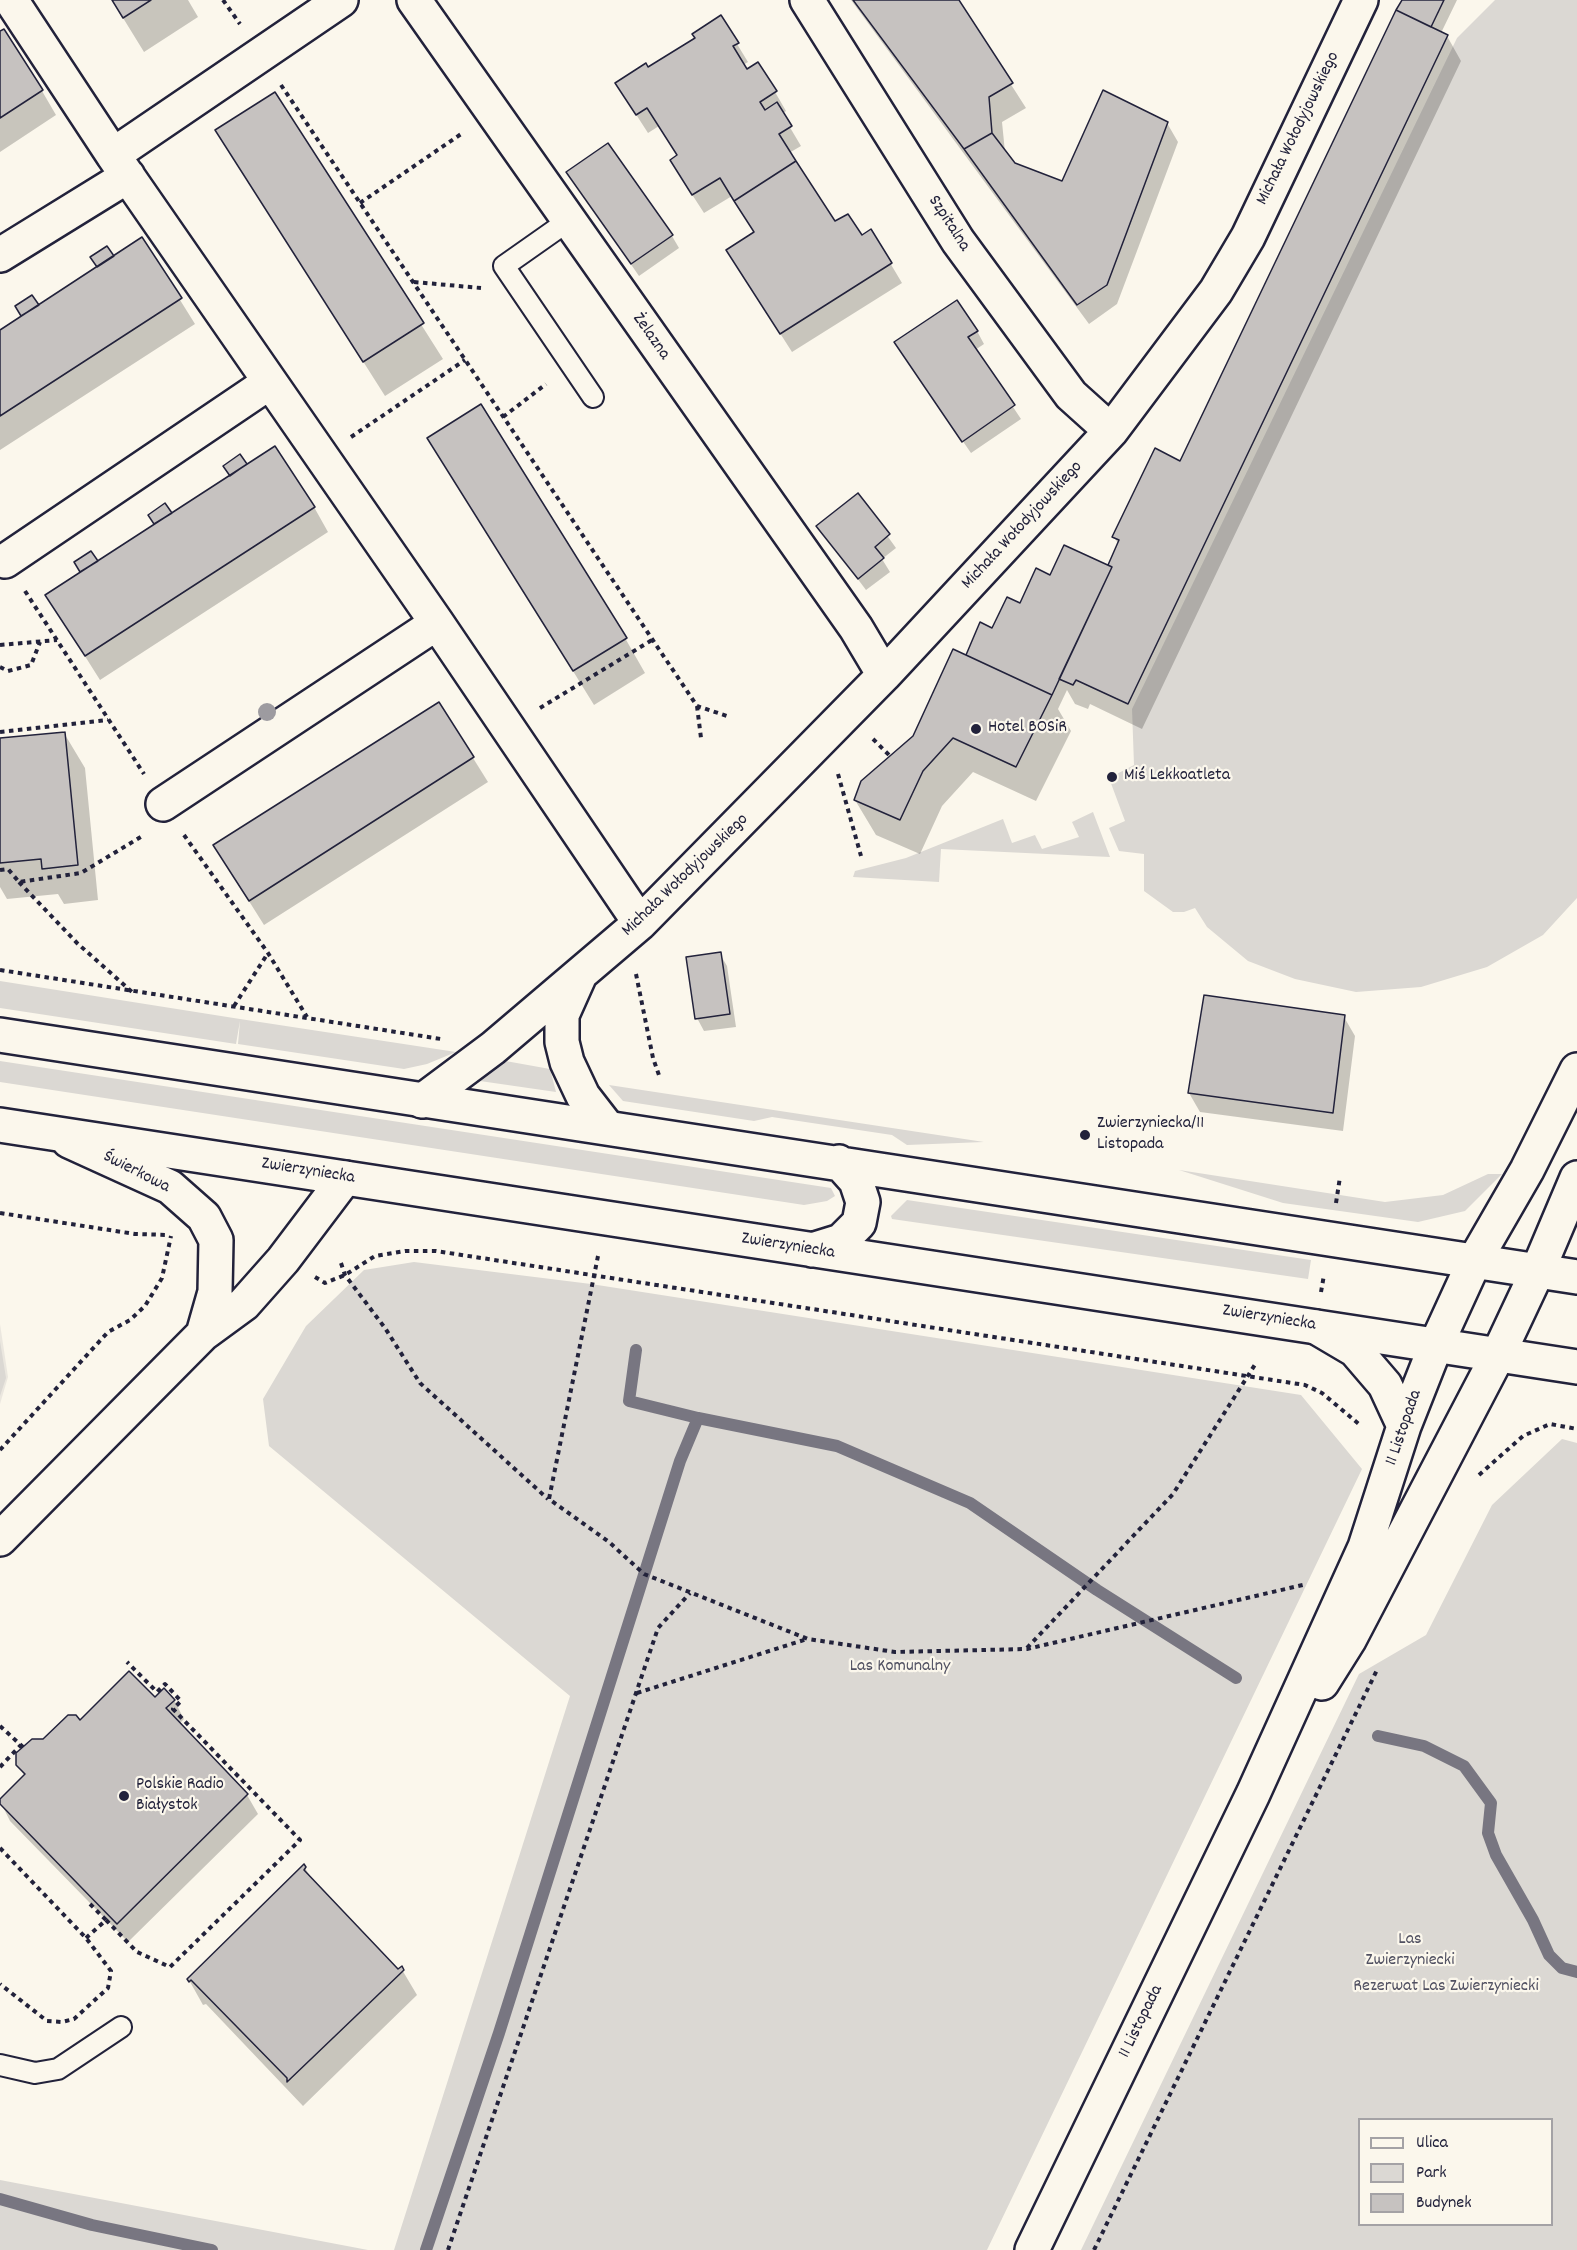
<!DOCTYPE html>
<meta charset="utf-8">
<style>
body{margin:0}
#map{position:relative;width:1577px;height:2250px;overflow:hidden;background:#fbf7ec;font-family:Dekko,sans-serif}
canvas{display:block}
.legend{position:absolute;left:1358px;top:2118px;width:195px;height:108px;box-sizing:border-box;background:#fbf7ec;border:2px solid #a4a2a5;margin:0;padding:8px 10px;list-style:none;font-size:18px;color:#22223b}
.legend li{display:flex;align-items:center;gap:12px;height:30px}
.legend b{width:30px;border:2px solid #a4a2a5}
</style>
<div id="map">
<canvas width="1577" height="2250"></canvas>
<ul class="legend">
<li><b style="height:8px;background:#fbf7ec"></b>Ulica</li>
<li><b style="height:16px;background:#dbd8d3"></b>Park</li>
<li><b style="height:16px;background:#c6c2c0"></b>Budynek</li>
</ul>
</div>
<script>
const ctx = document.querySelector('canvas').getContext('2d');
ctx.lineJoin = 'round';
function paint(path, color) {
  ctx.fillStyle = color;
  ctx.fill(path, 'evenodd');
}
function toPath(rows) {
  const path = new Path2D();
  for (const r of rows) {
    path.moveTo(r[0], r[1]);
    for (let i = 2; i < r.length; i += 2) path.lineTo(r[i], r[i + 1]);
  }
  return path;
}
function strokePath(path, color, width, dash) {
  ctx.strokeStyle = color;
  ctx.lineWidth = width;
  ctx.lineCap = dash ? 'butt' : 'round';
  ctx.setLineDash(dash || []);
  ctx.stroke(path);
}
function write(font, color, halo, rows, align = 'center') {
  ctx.font = font + ' Dekko,sans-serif';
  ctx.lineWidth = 4.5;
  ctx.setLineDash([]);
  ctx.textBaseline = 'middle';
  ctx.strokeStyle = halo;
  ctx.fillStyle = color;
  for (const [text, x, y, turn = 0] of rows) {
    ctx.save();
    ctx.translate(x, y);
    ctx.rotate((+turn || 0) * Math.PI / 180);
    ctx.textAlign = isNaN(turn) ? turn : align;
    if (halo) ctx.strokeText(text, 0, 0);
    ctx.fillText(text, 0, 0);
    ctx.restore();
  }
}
paint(toPath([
 [0,1324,8,1377,0,1404]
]), '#ebe7df');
paint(toPath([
 [1495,0,1577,0,1577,898,1543,935,1487,967,1421,987,1356,992,1295,979,1248,961,1207,927,1195,908,1184,912,1173,912,1144,891,1144,854,1119,851,1109,828,1125,821,1109,778,1134,765,1132,709,1457,38],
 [1093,812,1110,857,941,849,939,882,853,877,855,871,906,858,1003,819,1012,843,1035,835,1042,849,1079,837,1072,822],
 [0,981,240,1019,456,1052,427,1064,404,1069,238,1044,240,1021,236,1044,0,1008],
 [500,1060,550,1069,556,1092,480,1081],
 [0,1061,831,1188,835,1196,827,1201,804,1205,0,1082],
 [609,1085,984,1142,907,1145,892,1135,772,1117,754,1121,623,1101],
 [1179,1170,1385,1202,1443,1195,1488,1174,1502,1174,1465,1211,1418,1222,1283,1203],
 [907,1200,1311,1260,1308,1279,892,1219,891,1216],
 [414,1262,591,1284,1301,1395,1362,1469,987,2250,394,2250,570,1696,269,1446,263,1399,306,1326,364,1270],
 [0,1341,6,1378,0,1396],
 [1562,1439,1577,1443,1577,2250,1081,2250,1359,1674,1426,1635,1492,1505],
 [1360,2120,1552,2120,1552,2224,1360,2224],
 [0,2180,368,2250,0,2250]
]), '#dbd8d3');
paint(toPath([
 [112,0,188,0,198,17,144,52],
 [851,0,957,0,1026,108,1002,122,1005,152,1014,165,1063,183,1167,123,1178,142,1117,304,1089,324],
 [1403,0,1457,0,1441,33,1447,36,1461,61,1142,729,1090,704,1088,709,1075,704,1067,690,1058,709,1071,731,1036,801,973,772,942,806,920,854,876,835,855,800,914,737,969,658,968,655,1051,577,1108,567,1119,545,1114,537,1181,463],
 [0,33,42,91,56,115,0,152],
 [737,44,748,62,743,65,747,71,775,92,786,111,782,114,801,146,789,153,834,224,862,237,871,231,902,283,792,352,739,269,755,233,732,196,704,213,682,179,678,156,659,126,648,133,628,102,648,69],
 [275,94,443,359,385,396,217,131],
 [568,173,672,236,679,248,639,276],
 [142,239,195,324,0,450,0,332,23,317,17,307,38,307],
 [977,331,984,344,975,350,1021,419,971,453,903,355],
 [429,438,625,638,645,673,594,705],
 [240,456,247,466,314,507,328,532,100,680,47,596,82,573,76,563,97,563,156,525,150,515,171,515,231,476],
 [858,495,896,548,882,559,890,572,866,590,818,526],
 [64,733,85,768,98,900,64,904,58,894,7,899,0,887,0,740],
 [473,758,488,782,264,925,230,871],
 [720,954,727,966,736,1027,704,1031,697,1018],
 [1344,1017,1355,1036,1343,1131,1200,1112,1189,1093],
 [155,1699,174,1700,184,1719,179,1724,247,1795,258,1814,128,1942,10,1821,0,1801,25,1777,18,1765,43,1741],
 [305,1868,313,1881,398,1971,401,1968,417,1995,303,2106,206,2004,203,2005,189,1980]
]), '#0003');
strokePath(toPath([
 [636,1350,629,1401,698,1418],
 [1378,1736,1424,1746,1464,1766,1491,1803,1488,1833,1496,1855,1533,1920,1549,1955,1562,1968,1577,1972],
 [0,2199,92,2225,212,2250],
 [426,2250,499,2033,680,1461,698,1418,837,1446,970,1503,1097,1590,1236,1678]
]), '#787681', 12);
const building = toPath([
 [112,0,151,0,123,18,112,0],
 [853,0,959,0,1013,83,989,97,992,133,964,149,853,0],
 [1402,0,1444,0,1431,27,1396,10,1402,0],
 [1396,10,1448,35,1128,704,1076,680,1073,685,1059,679,1112,567,1108,565,1119,540,1112,537,1155,448,1180,461,1396,10],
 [721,15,739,43,733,46,747,69,758,62,777,91,760,102,765,110,777,102,792,126,779,134,796,161,734,201,720,178,692,195,670,160,677,155,647,108,636,115,615,83,646,63,648,67,695,38,692,34,721,15],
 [4,29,43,90,0,118,0,31,4,29],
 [1103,90,1168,122,1107,285,1077,305,964,149,992,133,1015,163,1062,181,1103,90],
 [275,92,424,323,363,362,215,130,275,92],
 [608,143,673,235,631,264,566,172,608,143],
 [796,161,835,221,848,214,862,235,871,229,892,263,780,334,726,250,754,232,734,201,796,161],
 [142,237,182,298,0,416,0,330,142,237],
 [107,246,114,256,97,267,90,257,107,246],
 [32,295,39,305,21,316,15,306,32,295],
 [957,300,978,331,968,337,1015,405,962,442,894,342,957,300],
 [481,404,627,638,573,671,427,438,481,404],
 [275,446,315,507,85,656,45,595,275,446],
 [240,454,247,464,230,476,223,466,240,454],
 [858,493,890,534,875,547,884,558,858,579,816,526,858,493],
 [165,503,172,513,154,524,148,515,165,503],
 [1064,545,1112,567,1052,695,966,655,980,622,992,628,1007,597,1020,603,1036,568,1050,575,1064,545],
 [91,551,98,561,80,572,74,562,91,551],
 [953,649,1052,695,1016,767,953,738,923,771,900,820,854,800,861,781,913,736,953,649],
 [439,702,474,757,249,901,213,845,439,702],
 [65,732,78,865,42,869,41,859,0,863,0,738,65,732],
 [721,952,730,1014,695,1019,686,957,721,952],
 [1204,995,1345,1015,1333,1113,1188,1093,1204,995],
 [129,1671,155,1697,164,1688,175,1700,166,1708,248,1794,117,1924,0,1804,0,1799,25,1774,16,1765,16,1753,32,1739,43,1739,68,1715,76,1715,80,1720,129,1671],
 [304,1864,306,1867,304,1870,398,1969,402,1966,404,1970,287,2082,287,2078,191,1980,189,1982,187,1979,304,1864]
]);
paint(building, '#c6c2c0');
strokePath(building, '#22223b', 1.5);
const service = toPath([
 [568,221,504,266,593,397],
 [0,2065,35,2073,58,2069,121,2027]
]);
const minor = toPath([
 [11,0,113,155,437,623,640,923],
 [414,0,856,628,884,675],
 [807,0,958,241,1071,395,1111,431],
 [113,155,341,0],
 [0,255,128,176],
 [5,561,270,382],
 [163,804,437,623],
 [579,977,562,1015,562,1042,567,1062,583,1096,607,1127],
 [422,1101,493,1048,640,923,884,675,1111,431,1216,291,1248,237,1361,0],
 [69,1141,170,1187,204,1217,216,1240,215,1292,203,1334],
 [0,1539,203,1334,244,1304,283,1260,345,1178]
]);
const tertiary = toPath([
 [1316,1327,1355,1350,1385,1385,1404,1426],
 [1322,1683,1349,1640,1498,1355,1538,1270,1577,1178],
 [1032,2250,1253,1794,1365,1547,1404,1426,1436,1345,1475,1260,1527,1170,1577,1070]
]);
const secondary = toPath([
 [0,1035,1577,1277],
 [0,1125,1577,1367],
 [812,1250,841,1241,859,1223,863,1202,856,1181,839,1162]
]);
strokePath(service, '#22223b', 24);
strokePath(minor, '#22223b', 38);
strokePath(tertiary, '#22223b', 38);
strokePath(secondary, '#22223b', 38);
strokePath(toPath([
 [223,0,240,24],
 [281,85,697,706,727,716],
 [360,203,464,132],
 [414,282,481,288],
 [503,417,546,384],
 [351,437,465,360],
 [25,591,144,774],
 [0,645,57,640],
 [0,667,8,671,31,665,40,642],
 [697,706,701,738],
 [540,708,652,640],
 [0,732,108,720],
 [873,739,890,756],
 [838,774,861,856],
 [184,835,268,953,307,1017],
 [0,870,8,869,19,882,81,873,144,835],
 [19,882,77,943,132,992],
 [0,970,441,1039],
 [636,974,653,1058,660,1078],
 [234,1006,268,953],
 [1336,1203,1340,1177],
 [0,1213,135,1234,169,1235],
 [598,1256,549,1499,609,1542,644,1574,808,1639,895,1652,1027,1649,1307,1584],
 [341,1263,345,1275,385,1328,420,1383,548,1499],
 [315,1277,325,1283,345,1275,375,1256,405,1251,436,1251,1305,1385,1322,1393,1360,1425],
 [1321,1292,1324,1275],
 [0,1450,108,1332,130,1320,145,1306,162,1278,171,1236],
 [1479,1475,1523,1436,1550,1424,1577,1429],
 [1027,1648,1173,1494,1256,1363],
 [637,1693,807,1639],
 [0,1726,23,1747],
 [0,1767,21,1745],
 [0,1848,86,1938,111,1971,108,1988,74,2019,62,2022,47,2021,0,1984],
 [106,1920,137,1952,170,1967,300,1840,173,1709,181,1701,165,1684,157,1692,127,1662],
 [86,1938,106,1920,89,1903],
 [448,2250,658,1628,690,1593],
 [1094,2250,1377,1670]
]), '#22223b', 4, [4.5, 4.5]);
strokePath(service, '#fbf7ec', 20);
strokePath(minor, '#fbf7ec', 33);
strokePath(tertiary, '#fbf7ec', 33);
strokePath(secondary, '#fbf7ec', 33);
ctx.fillStyle = '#9d9ba0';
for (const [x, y] of [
 [267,712]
]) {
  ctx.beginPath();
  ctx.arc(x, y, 9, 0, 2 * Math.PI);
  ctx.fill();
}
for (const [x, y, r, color] of [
 [976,729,6,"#22223b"],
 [1112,777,6,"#22223b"],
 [1085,1135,6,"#22223b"],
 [124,1796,6,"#22223b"]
]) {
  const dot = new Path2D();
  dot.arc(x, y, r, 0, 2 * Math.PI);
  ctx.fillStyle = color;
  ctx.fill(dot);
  strokePath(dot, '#fbf7ec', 2);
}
write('18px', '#22223b', '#fbf7ec', [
 ["Michała Wołodyjowskiego",1299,129,-64],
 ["Szpitalna",948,224,57],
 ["Żelazna",650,337,55],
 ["Michała Wołodyjowskiego",1023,526,-47],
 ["Michała Wołodyjowskiego",686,876,-44],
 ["Zwierzyniecka",308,1172,9],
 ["Świerkowa",136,1173,27],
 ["Zwierzyniecka",788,1247,9],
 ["Zwierzyniecka",1269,1319,9],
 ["11 Listopada",1405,1428,-71],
 ["11 Listopada",1142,2022,-64]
]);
write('18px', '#22223b', '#fbf7ec', [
 ["Hotel BOSiR",988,729],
 ["Miś Lekkoatleta",1124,777],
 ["Zwierzyniecka/11",1097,1125],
 ["Listopada",1097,1146],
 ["Polskie Radio",136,1786],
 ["Białystok",136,1807]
], 'left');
write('18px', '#505061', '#fbf7ec', [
 ["Las Komunalny",900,1668],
 ["Las",1410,1941],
 ["Zwierzyniecki",1410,1962],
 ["Rezerwat Las Zwierzyniecki",1446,1988]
]);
</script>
